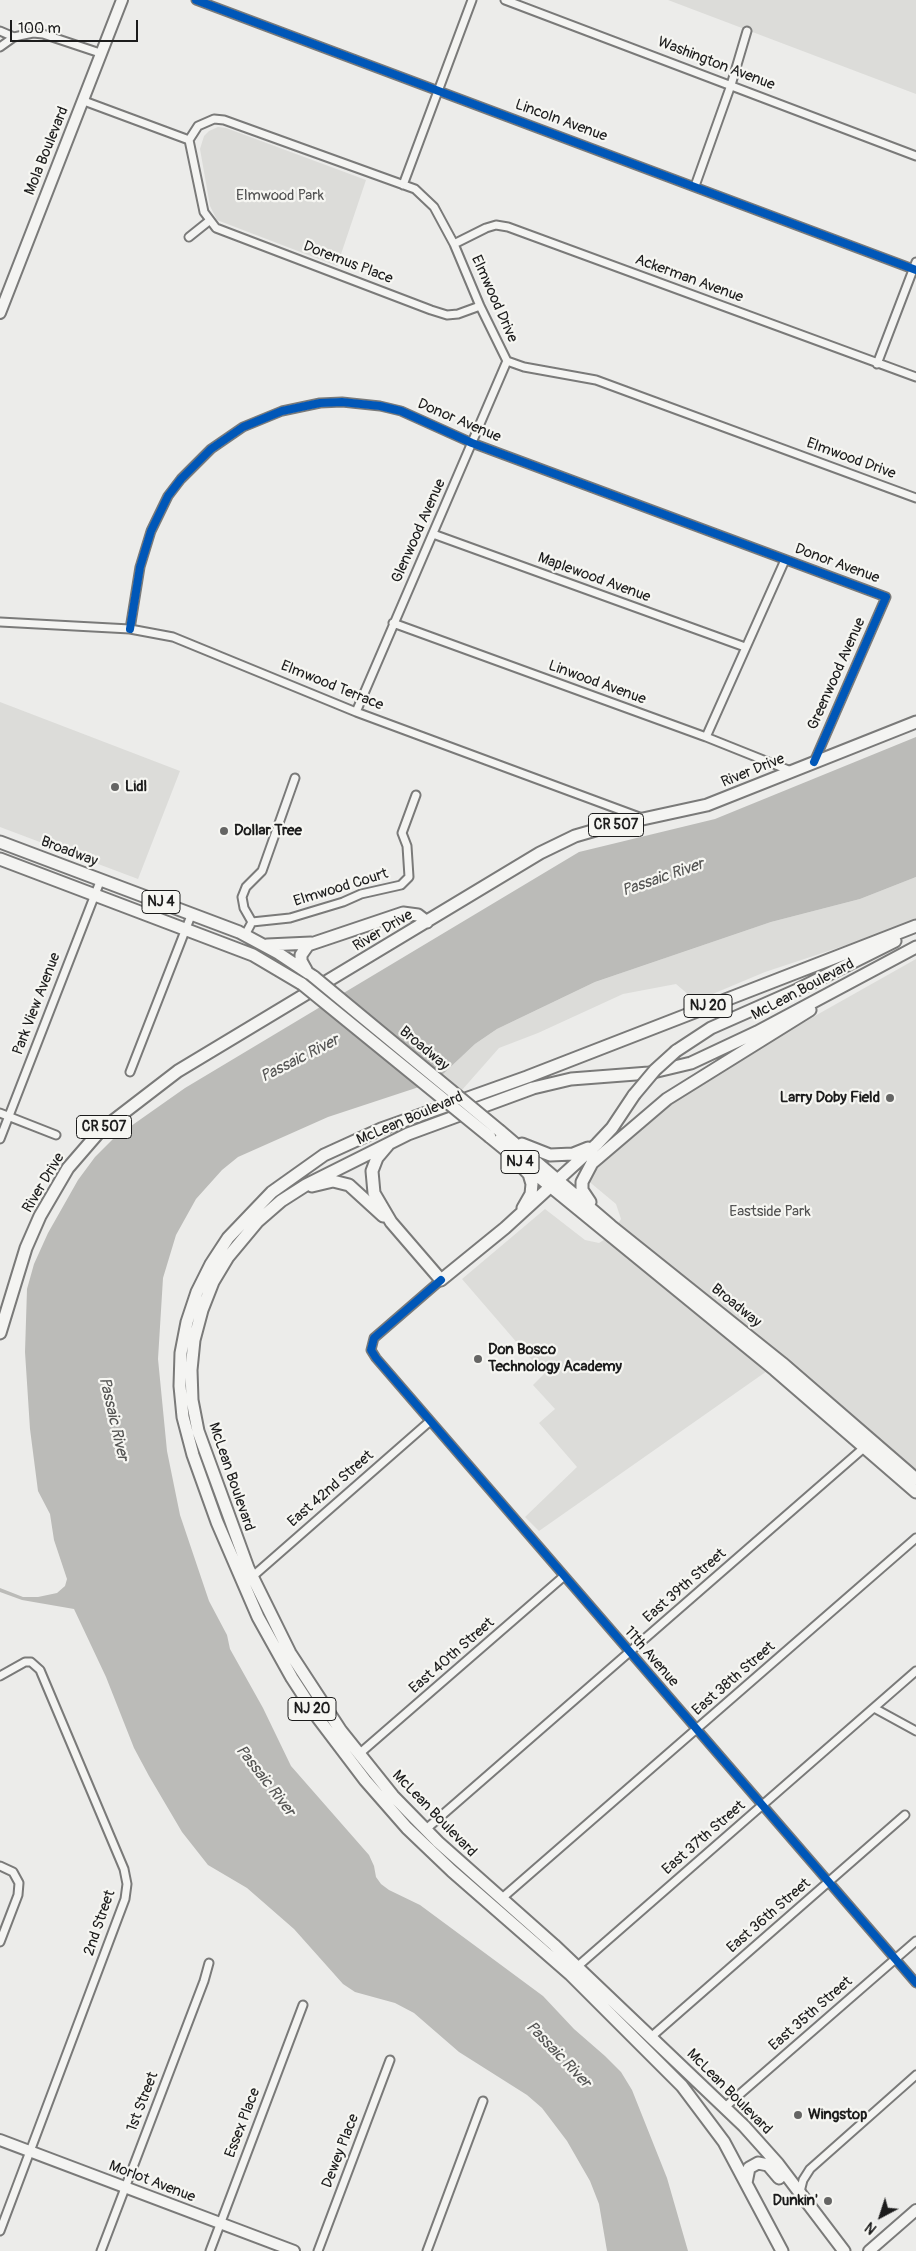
<!DOCTYPE html>
<style>
body{margin:0}
#map{position:relative;width:916px;height:2251px;overflow:hidden;background:#ececea;font-family:Pangolin,sans-serif}
canvas{display:block}
.north{position:absolute;left:856px;top:2191px;width:50px;height:50px;-webkit-text-stroke:4px #f6f6f2;paint-order:stroke;rotate:220deg;font-size:14px;font-weight:700;line-height:20px;text-align:center;color:#1c1c1c}
.north::after{content:'';display:block;margin:auto;width:18px;height:22px;background:#1c1c1c;clip-path:polygon(50% 0,100% 100%,50% 72%,0 100%)}
.scale{position:absolute;left:10px;top:20px;width:128px;height:22px;box-sizing:border-box;border:2px solid #1c1c1c;border-top:0;padding-left:6px;font-size:15px;line-height:18px;white-space:nowrap;color:#1c1c1c;-webkit-text-stroke:4px #f6f6f2;paint-order:stroke}
</style>
<div id="map">
<canvas width="916" height="2251"></canvas>
<div class="north">N</div>
<div class="scale">100 m</div>
</div>
<script>
const ctx = document.querySelector('canvas').getContext('2d');
ctx.lineJoin = 'round';
function paint(path, color) {
  ctx.fillStyle = color;
  ctx.fill(path, 'evenodd');
}
function toPath(rows) {
  const path = new Path2D();
  for (const r of rows) {
    path.moveTo(r[0], r[1]);
    for (let i = 2; i < r.length; i += 2) path.lineTo(r[i], r[i + 1]);
  }
  return path;
}
function strokePath(path, color, width, dash) {
  ctx.strokeStyle = color;
  ctx.lineWidth = width;
  ctx.lineCap = dash ? 'butt' : 'round';
  ctx.setLineDash(dash || []);
  ctx.stroke(path);
}
function write(font, color, halo, rows, align = 'center') {
  ctx.font = font + ' Pangolin,sans-serif';
  ctx.lineWidth = 4.5;
  ctx.setLineDash([]);
  ctx.textBaseline = 'middle';
  ctx.strokeStyle = halo;
  ctx.fillStyle = color;
  for (const [text, x, y, turn = 0] of rows) {
    ctx.save();
    ctx.translate(x, y);
    ctx.rotate((+turn || 0) * Math.PI / 180);
    ctx.textAlign = isNaN(turn) ? turn : align;
    if (halo) ctx.strokeText(text, 0, 0);
    ctx.fillText(text, 0, 0);
    ctx.restore();
  }
}
paint(toPath([
 [668,0,916,0,916,94],
 [218,127,226,128,366,180,337,266,217,220,210,206,200,149,204,136,209,131],
 [0,702,180,771,138,879,0,827],
 [916,877,916,920,901,927,765,972,696,1001,676,984,623,994,538,1033,499,1048,462,1090,442,1075,475,1044,497,1029,595,982,771,922,860,899],
 [916,959,916,1470,787,1357,539,1531,525,1517,577,1467,539,1423,555,1409,533,1385,544,1374,462,1279,545,1209,585,1240,599,1243,610,1236,621,1219,616,1204,586,1179,663,1109,703,1079]
]), '#dcdcd9');
paint(toPath([
 [916,737,916,877,860,899,771,922,595,982,497,1029,475,1044,442,1075,425,1085,328,1117,238,1157,222,1170,196,1199,176,1235,163,1278,158,1359,167,1451,180,1515,209,1601,227,1635,230,1649,263,1708,291,1766,369,1855,374,1866,376,1877,381,1884,389,1890,420,1905,543,1996,574,2029,605,2056,621,2072,632,2090,667,2178,688,2251,607,2251,599,2204,590,2181,567,2141,542,2108,527,2095,459,2052,414,2013,395,2003,355,1992,343,1984,294,1929,247,1888,208,1865,182,1832,149,1776,134,1748,106,1677,74,1609,22,1600,0,1592,0,1588,23,1597,38,1597,57,1593,65,1586,67,1579,54,1540,50,1514,38,1491,30,1429,25,1352,27,1289,34,1264,48,1233,78,1180,95,1157,114,1138,185,1088,579,852,715,819]
]), '#bbbbb8');
const street = toPath([
 [196,0,916,270],
 [505,0,916,156],
 [0,31,14,37,33,33,43,34,100,53],
 [0,47,14,37],
 [84,101,189,140,198,126,214,119,224,120,415,189,434,207,454,244,480,306,507,361,524,367,596,380,916,498],
 [189,140,204,212,216,228,431,310,447,315,458,314,480,306],
 [403,185,472,0],
 [695,186,731,85,747,31],
 [189,237,209,221],
 [454,244,486,228,496,225,508,227,916,377],
 [877,364,916,262],
 [433,534,745,647],
 [0,622,130,629,173,637,356,712,642,818],
 [393,623,706,737,791,771],
 [130,629,140,567,151,531,168,496,181,479,211,449,243,427,282,411,320,403,342,402,380,406,401,411,472,443,886,597,814,762],
 [356,712,507,361],
 [706,737,785,560],
 [252,922,244,908,242,897,246,887,262,871,295,778],
 [245,935,252,922,290,918,343,902,361,894,401,885,409,877,407,846,402,833,416,795],
 [130,1072,192,913],
 [0,1113,56,1135],
 [0,1139,101,879],
 [441,1280,374,1338,371,1350,376,1358,916,1983],
 [252,1577,429,1422],
 [0,1676,25,1662,31,1662,40,1670,124,1869,127,1884,125,1899,0,2231],
 [874,1708,916,1731],
 [359,1754,563,1577],
 [425,1830,866,1446],
 [0,1866,13,1872,19,1883,18,1895,0,1942],
 [501,1899,916,1538],
 [578,1966,916,1671],
 [651,2037,905,1815],
 [725,2107,916,1941],
 [800,2192,803,2180,810,2169,916,2075],
 [101,2251,204,1981,209,1963],
 [210,2251,303,2005],
 [318,2251,390,2060],
 [427,2251,483,2101]
]);
const secondary = toPath([
 [0,313,122,0],
 [0,2140,294,2251],
 [869,2251,916,2210]
]);
const primary = toPath([
 [0,842,239,932,278,953,314,977],
 [0,859,253,955,302,984],
 [267,945,311,943],
 [306,970,301,961,301,955,308,945,403,913,418,915,427,922],
 [676,1051,711,1028,797,990,895,941],
 [500,1131,611,1226,782,1363,916,1479],
 [490,1137,775,1370,916,1492],
 [522,1144,550,1155,573,1154,588,1148],
 [388,1145,377,1158,372,1171,374,1193,391,1222,441,1280,505,1228,597,1144,612,1128,634,1095],
 [312,1186,333,1181,349,1185,383,1216],
 [590,1202,582,1190,582,1182,592,1163,667,1099,810,1010],
 [523,1208,531,1194,532,1184,529,1174,524,1169],
 [0,1333,26,1248,40,1216,68,1168,100,1131,178,1071,540,853,575,836,606,827,707,805,916,722],
 [746,2183,749,2168,758,2163,768,2165,779,2178],
 [782,2251,724,2142,682,2086,570,1974,452,1871,407,1828,365,1780,318,1718,292,1678,258,1617,217,1522,193,1455,183,1417,180,1386,181,1353,187,1322,197,1292,211,1264,228,1238,272,1192,324,1155,381,1129,527,1077,916,926],
 [844,2251,778,2164,744,2126,554,1945,438,1842,393,1796,341,1731,290,1653,248,1568,198,1431,192,1400,191,1370,194,1340,202,1310,213,1282,228,1257,258,1221,281,1201,306,1185,408,1134,533,1088,571,1079,649,1073,691,1063,757,1032,916,947]
]);
strokePath(street, '#7a7a79', 11);
strokePath(secondary, '#7a7a79', 14);
strokePath(primary, '#7a7a79', 15);
strokePath(street, '#f4f4f2', 7);
strokePath(secondary, '#f4f4f2', 10);
strokePath(primary, '#f4f4f2', 11);
const primaryBridge = toPath([
 [314,977,500,1131],
 [302,984,490,1137],
 [634,1095,655,1070,676,1051]
]);
strokePath(primaryBridge, '#7a7a79', 15, []);
strokePath(primaryBridge, '#f4f4f2', 11);
strokePath(toPath([
 [196,0,916,270],
 [130,629,140,567,151,531,168,496,181,479,211,449,243,427,282,411,320,403,342,402,380,406,401,411,472,443,886,597,814,762],
 [441,1280,374,1338,371,1350,376,1358,916,1983]
]), '#0057b8', 8);
for (const [x, y, r, color] of [
 [115,787,5,"#656564"],
 [224,831,5,"#656564"],
 [890,1098,5,"#656564"],
 [478,1359,5,"#656564"],
 [798,2115,5,"#656564"],
 [828,2201,5,"#656564"]
]) {
  const dot = new Path2D();
  dot.arc(x, y, r, 0, 2 * Math.PI);
  ctx.fillStyle = color;
  ctx.fill(dot);
  strokePath(dot, '#f6f6f2', 2);
}
for (const [x, y, w] of [
 [616,825,55],
 [161,902,38],
 [708,1006,48],
 [104,1127,55],
 [520,1162,38],
 [312,1709,48]
]) {
  const box = new Path2D();
  box.roundRect(x - w / 2, y - 11.5, w, 23, 4);
  ctx.fillStyle = '#f6f6f2';
  ctx.fill(box);
  strokePath(box, '#1c1c1c', 1);
}
write('bold 14px', '#1c1c1c', null, [
 ["CR 507",616,825],
 ["NJ 4",161,902],
 ["NJ 20",708,1006],
 ["CR 507",104,1127],
 ["NJ 4",520,1162],
 ["NJ 20",312,1709]
]);
write('15px', '#1c1c1c', '#f6f6f2', [
 ["Washington Avenue",716,64,21],
 ["Lincoln Avenue",561,121,20],
 ["Mola Boulevard",47,151,-68],
 ["Doremus Place",348,263,21],
 ["Ackerman Avenue",689,279,20],
 ["Elmwood Drive",494,299,66],
 ["Donor Avenue",459,421,23],
 ["Elmwood Drive",851,459,20],
 ["Glenwood Avenue",419,531,-66],
 ["Donor Avenue",837,564,20],
 ["Maplewood Avenue",594,578,20],
 ["Greenwood Avenue",837,674,-66],
 ["Linwood Avenue",597,683,20],
 ["Elmwood Terrace",332,686,22],
 ["River Drive",753,771,-22],
 ["Broadway",69,852,21],
 ["Elmwood Court",341,888,-17],
 ["River Drive",383,931,-31],
 ["McLean Boulevard",803,990,-28],
 ["Park View Avenue",37,1004,-69],
 ["Broadway",424,1049,40],
 ["McLean Boulevard",410,1119,-23],
 ["River Drive",44,1183,-59],
 ["Broadway",736,1306,39],
 ["McLean Boulevard",231,1477,71],
 ["East 42nd Street",331,1489,-41],
 ["East 39th Street",685,1586,-41],
 ["East 40th Street",452,1656,-41],
 ["11th Avenue",651,1657,49],
 ["East 38th Street",734,1679,-41],
 ["McLean Boulevard",434,1814,46],
 ["East 37th Street",704,1838,-41],
 ["East 36th Street",769,1916,-41],
 ["2nd Street",100,1923,-71],
 ["East 35th Street",811,2014,-41],
 ["McLean Boulevard",729,2092,45],
 ["1st Street",143,2102,-69],
 ["Essex Place",243,2123,-69],
 ["Dewey Place",341,2151,-69],
 ["Morlot Avenue",152,2182,21]
]);
write('15px', '#515151', '#f6f6f2', [
 ["Elmwood Park",280,196],
 ["Eastside Park",770,1212]
]);
write('bold 15px', '#1c1c1c', '#f6f6f2', [
 ["Lidl",125,787],
 ["Dollar Tree",234,831],
 ["Larry Doby Field",880,1098,"right"],
 ["Don Bosco",488,1350],
 ["Technology Academy",488,1367],
 ["Wingstop",808,2115],
 ["Dunkin'",818,2201,"right"]
], 'left');
write('italic 16px', '#535352', '#f6f6f2', [
 ["Passaic River",663,878,-19],
 ["Passaic River",300,1059,-27],
 ["Passaic River",113,1419,77],
 ["Passaic River",265,1781,52],
 ["Passaic River",558,2055,46]
]);
</script>
